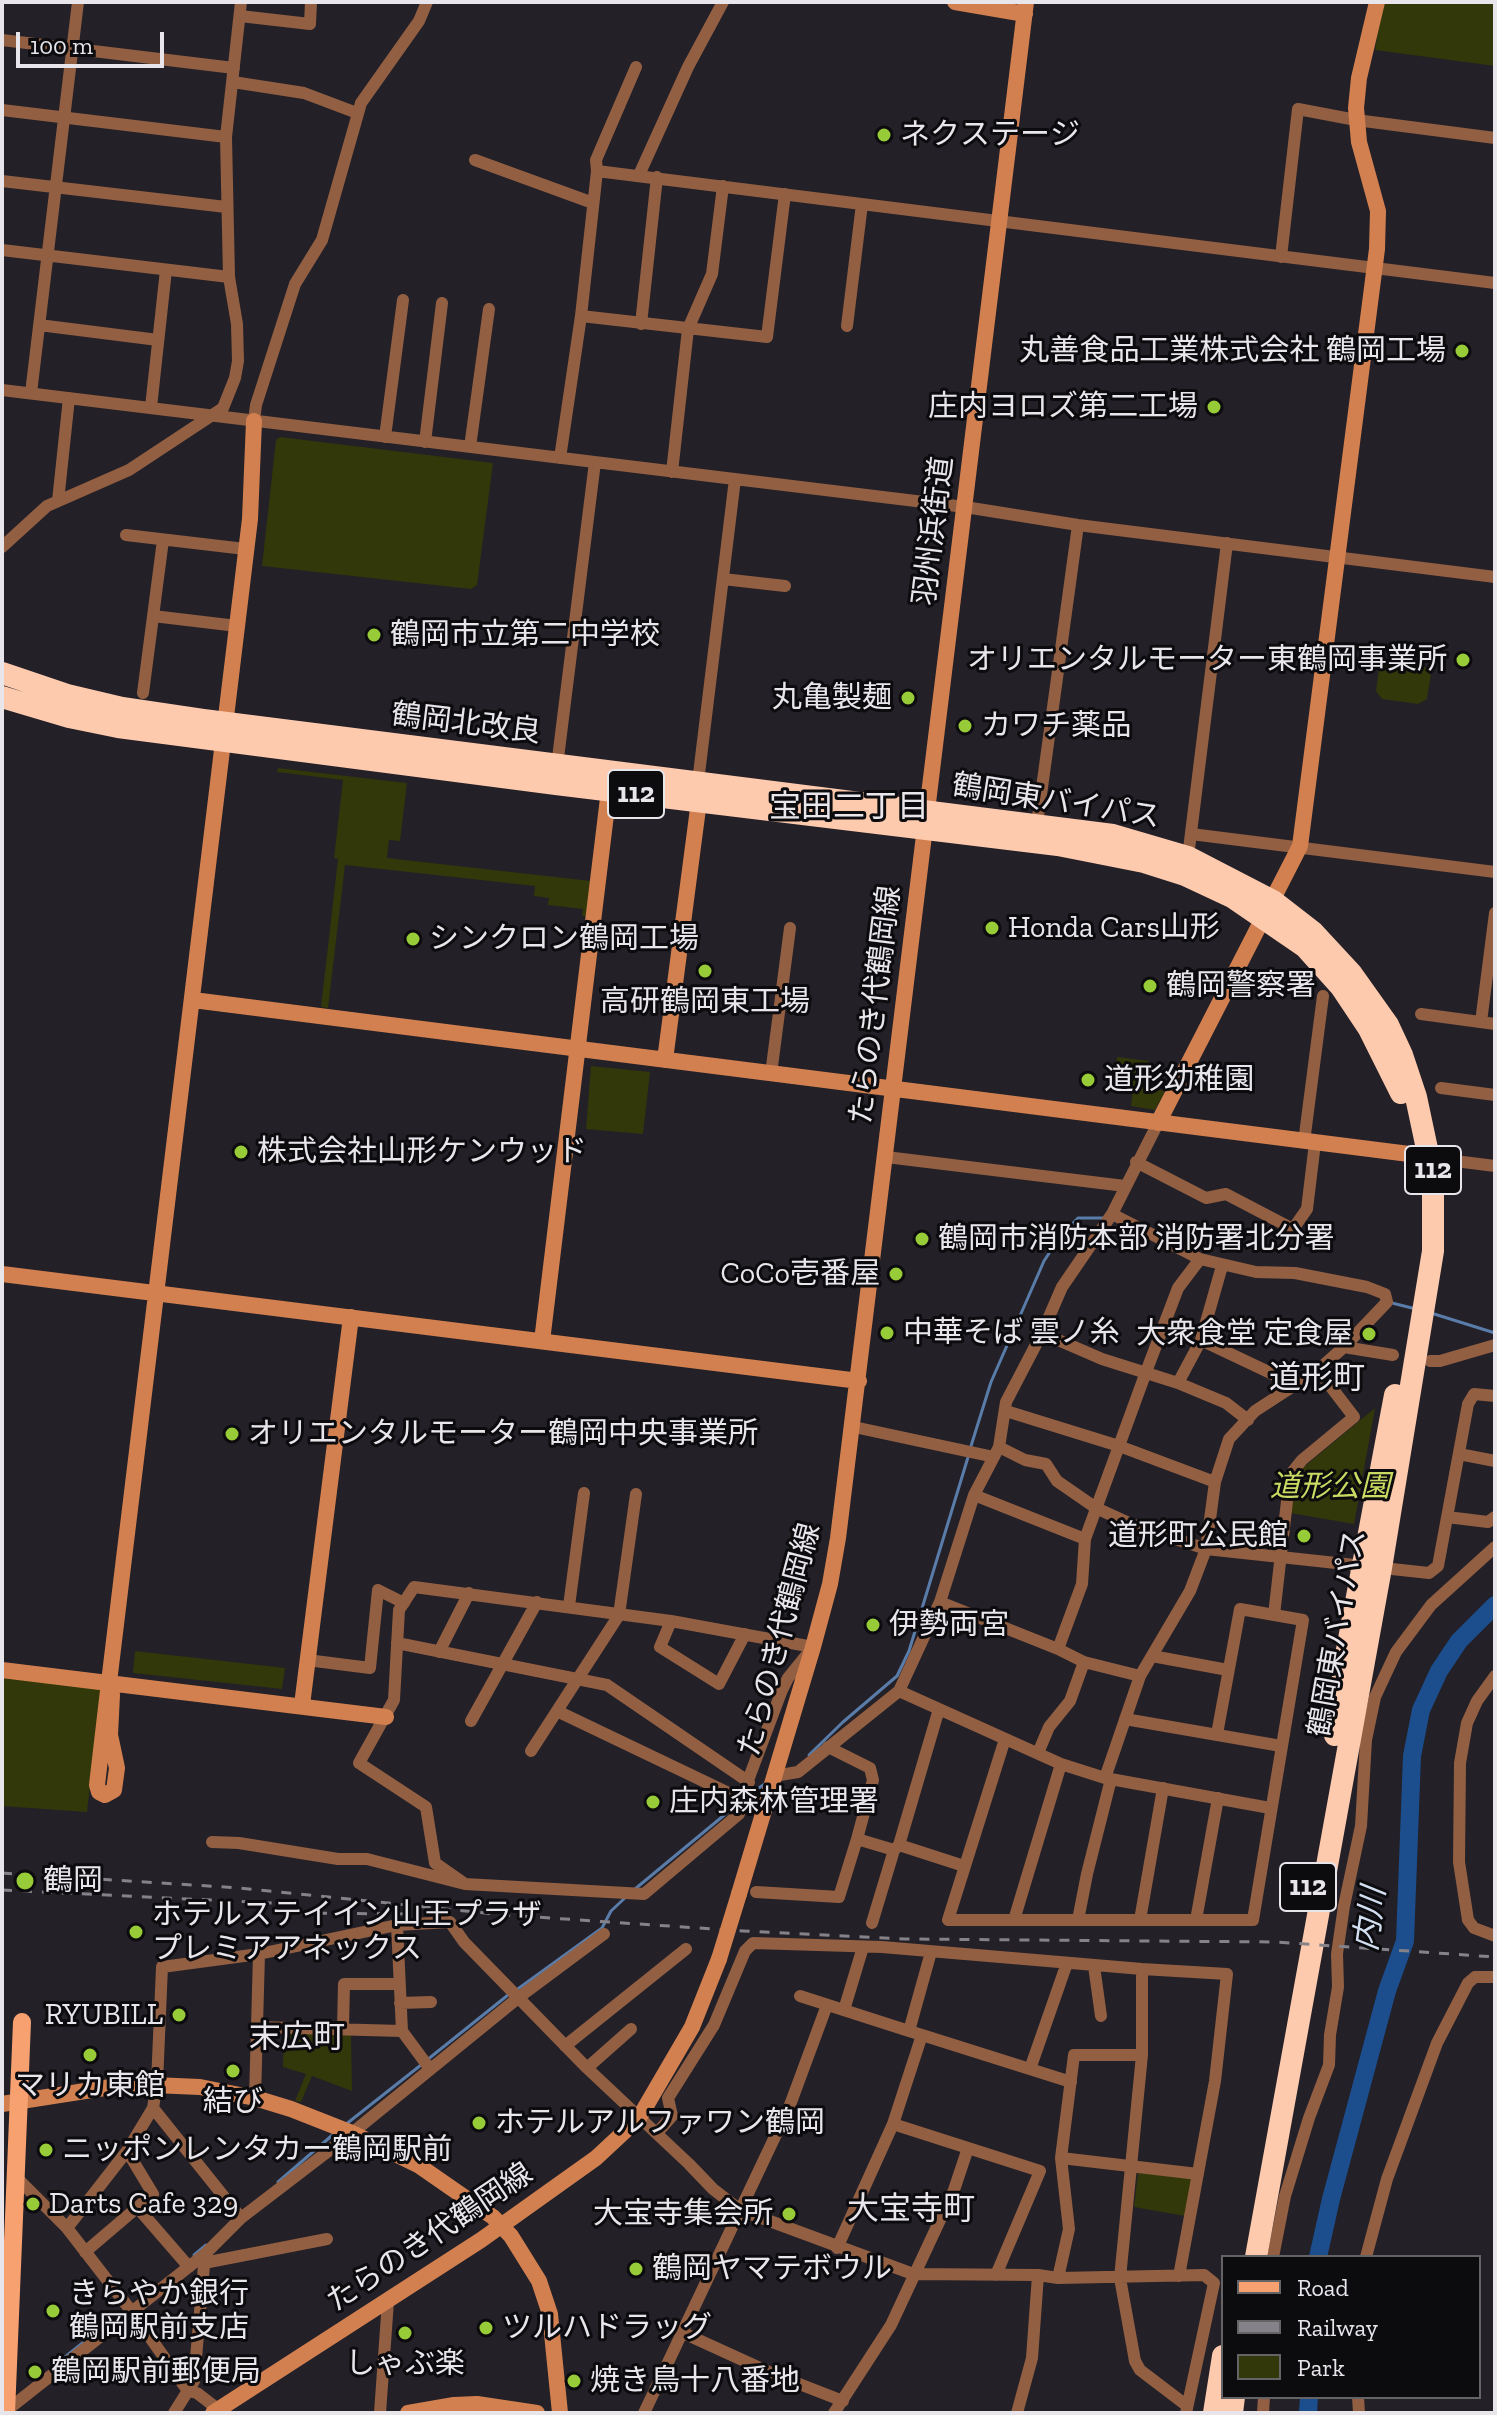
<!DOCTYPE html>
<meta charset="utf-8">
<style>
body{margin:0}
#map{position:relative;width:1497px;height:2415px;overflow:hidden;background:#232028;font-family:"Zilla Slab",serif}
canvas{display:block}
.frame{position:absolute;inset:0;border:4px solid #e8e6eb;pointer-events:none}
.legend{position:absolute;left:1221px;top:2255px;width:260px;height:144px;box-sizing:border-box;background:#0c0b0e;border:2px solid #646366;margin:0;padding:10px 14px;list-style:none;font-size:24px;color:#e8e6eb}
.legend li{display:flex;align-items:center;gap:16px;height:40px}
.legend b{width:40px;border:2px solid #646366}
.scale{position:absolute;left:16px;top:32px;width:148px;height:36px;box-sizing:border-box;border:4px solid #e8e6eb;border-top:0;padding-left:10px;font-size:24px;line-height:28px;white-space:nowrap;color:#e8e6eb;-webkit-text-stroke:6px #0c0b0e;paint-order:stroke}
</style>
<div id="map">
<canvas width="1497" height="2415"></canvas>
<div class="frame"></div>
<ul class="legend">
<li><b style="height:10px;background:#f7a171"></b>Road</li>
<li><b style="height:10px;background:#858389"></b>Railway</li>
<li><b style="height:22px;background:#323809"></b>Park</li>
</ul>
<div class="scale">100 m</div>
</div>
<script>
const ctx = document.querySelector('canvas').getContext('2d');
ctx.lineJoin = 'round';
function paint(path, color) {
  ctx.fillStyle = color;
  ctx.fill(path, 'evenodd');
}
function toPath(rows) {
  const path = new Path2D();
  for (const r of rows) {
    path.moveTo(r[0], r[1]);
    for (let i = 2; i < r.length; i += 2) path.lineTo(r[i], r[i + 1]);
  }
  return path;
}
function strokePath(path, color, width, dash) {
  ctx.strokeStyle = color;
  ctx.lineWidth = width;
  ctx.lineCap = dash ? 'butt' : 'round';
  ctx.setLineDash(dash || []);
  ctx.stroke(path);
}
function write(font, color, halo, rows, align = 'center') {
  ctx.font = font + ' "Zilla Slab","Noto Sans JP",serif';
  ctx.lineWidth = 6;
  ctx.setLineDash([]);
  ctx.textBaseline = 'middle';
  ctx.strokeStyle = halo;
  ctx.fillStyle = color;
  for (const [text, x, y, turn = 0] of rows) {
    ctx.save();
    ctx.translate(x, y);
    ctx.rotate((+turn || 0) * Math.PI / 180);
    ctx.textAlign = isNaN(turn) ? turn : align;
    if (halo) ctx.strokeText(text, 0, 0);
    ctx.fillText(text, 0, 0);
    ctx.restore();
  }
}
paint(toPath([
 [1383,2,1495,2,1495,66,1375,50],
 [280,437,493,463,477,585,471,589,262,566,276,440],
 [1387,662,1425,667,1431,674,1427,699,1418,704,1382,699,1376,691,1379,668],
 [278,768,407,783,400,841,389,840,387,858,591,881,587,916,582,916,583,909,548,905,549,898,534,896,535,886,345,865,328,1008,321,1007,338,859,334,858,343,780,277,772],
 [1117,1057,1149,1061,1148,1088,1165,1091,1155,1110,1131,1106,1133,1089,1115,1088],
 [591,1066,650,1072,643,1134,586,1129],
 [1375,1408,1354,1524,1290,1513,1295,1480,1305,1466],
 [135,1651,285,1668,282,1689,133,1673],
 [2,1674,101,1686,87,1812,2,1806],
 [284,2032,351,2035,352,2091,312,2076,301,2102,295,2101,306,2074,283,2067],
 [1138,2173,1193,2178,1185,2216,1134,2207]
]), '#323809');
strokePath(toPath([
 [1392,1303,1416,1309],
 [1431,1313,1495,1333],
 [971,1446,991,1382,1044,1261,1059,1238,1078,1218,1104,1218],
 [809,1755,843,1722,897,1676,909,1651,969,1454],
 [746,1797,766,1783],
 [635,1889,734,1807],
 [515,1991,602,1928,611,1911,627,1896],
 [427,2060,508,1995],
 [345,2125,421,2065],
 [278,2182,336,2132],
 [194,2255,206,2245],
 [65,2357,90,2337]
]), '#597ca9', 3);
strokePath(toPath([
 [1318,2257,1331,2199,1387,1991,1405,1941,1412,1756,1421,1710,1439,1671,1459,1641,1495,1605],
 [1308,2413,1309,2397]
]), '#1c4e8d', 18);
strokePath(toPath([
 [240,16,310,24,311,2],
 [2,40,234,68],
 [233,82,304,93,357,113],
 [2,110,226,137],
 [475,160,593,203],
 [597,171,1495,283],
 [639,175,688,67,723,2],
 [2,181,226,207],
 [2,250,229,277],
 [1281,257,1298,109,1356,120,1495,138],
 [581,316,767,337,785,194],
 [641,324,657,177],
 [39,325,158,340],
 [847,326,862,204],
 [2,390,965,507,1078,525,1495,577],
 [31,393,78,2],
 [151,407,166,270],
 [254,421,256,405,295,284,322,240,361,103,419,21,427,2],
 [385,437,403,300],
 [425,442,442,303],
 [470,447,489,309],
 [560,458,581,316,597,171,596,160,636,67],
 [672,472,688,329,712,274,723,186],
 [58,501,69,398],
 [126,535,245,549],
 [2,547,47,506,129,470,223,408,235,378,238,361,237,324,229,277,226,137,241,2],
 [723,579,785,586],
 [153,616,237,626],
 [143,693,163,540],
 [557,766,595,462],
 [698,782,735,479],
 [1037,824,1078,525],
 [1191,834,1495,872],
 [1188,857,1227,543],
 [1421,1014,1495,1024],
 [1481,1022,1495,913],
 [771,1074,790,928],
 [1441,1088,1495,1095],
 [1304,1142,1323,996],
 [886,1157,1125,1186],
 [1431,1158,1495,1166],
 [1136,1162,1206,1198,1226,1194,1293,1229,1307,1209,1315,1143],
 [1042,1333,1102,1359,1178,1383,1226,1403,1248,1420],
 [1201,1340,1296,1385],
 [1344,1347,1393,1355],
 [1430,1361,1440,1361,1495,1345],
 [1178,1383,1201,1340,1222,1266],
 [1006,1411,1119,1446,1215,1482],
 [854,1427,994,1457],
 [999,1447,1025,1460,1046,1464,1057,1481,1096,1508,1131,1524,1206,1549,1429,1573,1438,1566,1468,1404,1474,1394,1495,1396],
 [1459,1454,1495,1461],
 [974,1495,1085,1539],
 [1447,1517,1488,1522,1495,1517],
 [940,1602,1058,1649,1082,1584,1085,1539,1146,1372,1178,1288,1200,1259],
 [569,1606,584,1493],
 [1274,1615,1290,1475,1302,1460,1354,1417,1318,1370],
 [671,1621,660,1647,719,1684,745,1634],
 [397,1643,607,1685,749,1782],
 [1058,1649,1084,1662,1140,1676],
 [439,1652,469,1593],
 [1152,1656,1228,1670],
 [307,1660,370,1668,378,1590,404,1603],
 [1495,1676,1477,1701,1467,1723,1460,1763,1459,1862,1468,1920,1474,1928,1495,1936],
 [899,1691,1061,1764,1105,1778,1270,1808],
 [557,1711,741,1799],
 [1125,1719,1281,1746],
 [471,1721,537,1602],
 [1005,1739,948,1920,1253,1920,1303,1620,1240,1609,1217,1734],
 [828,1747,870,1768,873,1780,857,1839,894,1850,899,1845,964,1866],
 [531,1751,619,1615,636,1494],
 [1038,1753,1049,1727,1070,1701,1084,1662],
 [774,1776,798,1772,899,1691,940,1602,974,1495,999,1447,1006,1402,1042,1333,1062,1287,1112,1214,1158,1123],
 [1105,1778,1140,1676,1190,1591,1206,1549,1215,1482,1229,1439,1255,1411,1318,1370,1344,1347,1387,1302,1385,1294,1367,1287,1295,1273,1256,1272,1200,1259,1112,1214],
 [212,1842,239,1843,338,1859,367,1859,465,1884,644,1894,739,1814,741,1799,782,1690,788,1678,813,1647,671,1621,414,1587,399,1610,394,1700,359,1763,426,1807,435,1863,465,1884],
 [899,1845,939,1709],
 [756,1892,839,1897,857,1839],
 [1014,1920,1061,1764],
 [1078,1920,1087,1874,1111,1779],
 [1140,1920,1163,1788],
 [1196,1920,1218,1798],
 [872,1923,894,1850],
 [397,1925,402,2031,430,2069],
 [1094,1966,1101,2016],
 [1142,1969,1142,2055,1120,2278,1135,2361,1140,2370,1186,2405],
 [800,1996,909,2031],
 [400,2003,431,2002],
 [844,2010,863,1947],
 [257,2027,402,2031],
 [343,2029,344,1984,399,1984],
 [922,2035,1071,2082],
 [565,2046,686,1949],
 [587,2068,631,2029],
 [1030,2069,1067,1963],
 [255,2098,259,1954],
 [893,2124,1040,2171,996,2275],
 [657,2133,672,2116,668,2098,714,2025,745,1951,753,1943,882,1947,1142,1969,1227,1974,1215,2081,1179,2276],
 [1061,2158,1198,2174],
 [15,2176,67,2228,132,2312,188,2391,197,2393,219,2410],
 [137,2207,189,2267],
 [241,2218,153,2108,157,2083,162,1967,259,1954,397,1925,450,1922,464,1942,587,2068,689,2164,713,2189,740,2210,913,2274,1038,2275,1058,2278,1204,2275,1214,2283,1186,2413],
 [67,2228,127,2151,153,2108],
 [837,2248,893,2124,922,2035,909,2031,931,1952],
 [85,2252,153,2194,127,2151],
 [1273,2257,1285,2196,1309,2118,1329,2065,1330,2035,1338,1987,1337,1954,1344,1906,1361,1826,1366,1740,1375,1697,1396,1652,1431,1605,1495,1547],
 [1366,2257,1387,2179,1437,2043,1468,1983,1475,1977,1495,1977],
 [204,2263,327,2239],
 [1058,2278,1069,2229,1061,2158,1074,2055,1142,2055],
 [681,2332,771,2373,843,2401],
 [1358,2397,1359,2413],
 [6,2411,205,2254,241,2218,352,2133,518,1998,604,1934],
 [174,2413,194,2381,205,2254],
 [380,2413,388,2301],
 [644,2413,790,2105,827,2005],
 [834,2413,891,2325,954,2190,968,2148],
 [1017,2413,1032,2358,1038,2275],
 [1263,2413,1264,2397]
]), '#925f42', 12);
strokePath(toPath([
 [955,2,1025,14],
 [193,1000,1417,1155],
 [665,1060,699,801],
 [1158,1123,1300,846,1377,249,1378,211,1359,142,1356,108,1359,78,1377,2],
 [2,1274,859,1381],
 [542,1341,609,790],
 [2,1670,386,1717],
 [109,1682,250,519,254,421],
 [109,1682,112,1695,110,1735,117,1768,114,1790,105,1795,99,1792,97,1785,109,1682],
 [302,1705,351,1317],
 [739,1894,813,1647,830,1584,838,1538,1026,2],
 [2,2104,130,2084,200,2087,255,2098,291,2109,352,2133,418,2165,493,2217,511,2236,539,2281,550,2314,560,2413],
 [213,2413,481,2240,596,2158,639,2118,692,2027,719,1959],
 [408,2413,454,2405,477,2404,537,2413]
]), '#d38050', 16);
strokePath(toPath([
 [6,2413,22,2022]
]), '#f7a171', 18);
strokePath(toPath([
 [2,673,67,695,122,708,203,720,1113,835,1188,857,1273,901,1313,932,1351,973,1388,1025,1402,1055,1416,1097,1433,1177,1433,1251,1381,1568,1256,2257],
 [2,697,69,717,118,727,556,784,1058,845,1144,862,1185,875,1232,897,1305,947,1341,987,1369,1029,1401,1093],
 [1335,1735,1346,1655,1395,1395],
 [1214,2413,1223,2356],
 [1232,2413,1234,2397]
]), '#fecaae', 22);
strokePath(toPath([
 [2,1873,240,1888,505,1915,743,1931,905,1939,1276,1942,1495,1957],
 [2,1890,293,1904],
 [277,1913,417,1914]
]), '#858389', 3, [10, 10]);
strokePath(toPath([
 [719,1959,739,1894]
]), '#d38050', 16);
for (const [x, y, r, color] of [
 [884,135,8,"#98cb38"],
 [1462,351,8,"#98cb38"],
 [1214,407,8,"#98cb38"],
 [374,635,8,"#98cb38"],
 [1463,660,8,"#98cb38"],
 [908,698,8,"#98cb38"],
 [965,726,8,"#98cb38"],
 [992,928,8,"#98cb38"],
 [413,939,8,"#98cb38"],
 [705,971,8,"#98cb38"],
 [1150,986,8,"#98cb38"],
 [1088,1080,8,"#98cb38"],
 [241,1152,8,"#98cb38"],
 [922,1239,8,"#98cb38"],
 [896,1274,8,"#98cb38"],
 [887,1333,8,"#98cb38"],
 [1369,1334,8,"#98cb38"],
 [232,1434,8,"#98cb38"],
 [1304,1536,8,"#98cb38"],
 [873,1625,8,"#98cb38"],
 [653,1802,8,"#98cb38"],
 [25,1881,10,"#98cb38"],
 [136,1932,8,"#98cb38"],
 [179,2015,8,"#98cb38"],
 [90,2055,8,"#98cb38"],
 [233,2071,8,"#98cb38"],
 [479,2123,8,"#98cb38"],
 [46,2150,8,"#98cb38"],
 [33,2204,8,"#98cb38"],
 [789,2214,8,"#98cb38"],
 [636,2269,8,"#98cb38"],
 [53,2311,8,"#98cb38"],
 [486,2328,8,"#98cb38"],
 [405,2333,8,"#98cb38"],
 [35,2372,8,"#98cb38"],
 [574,2381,8,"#98cb38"]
]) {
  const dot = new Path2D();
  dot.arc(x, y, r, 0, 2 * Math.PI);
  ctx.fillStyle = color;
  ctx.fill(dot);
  strokePath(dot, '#0c0b0e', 3);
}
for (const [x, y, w] of [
 [636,794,56],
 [1433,1170,56],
 [1308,1887,56]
]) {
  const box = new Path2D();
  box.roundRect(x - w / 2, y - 24, w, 48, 6);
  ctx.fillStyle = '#0c0b0e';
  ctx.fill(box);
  strokePath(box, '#e8e6eb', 2);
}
write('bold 28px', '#e8e6eb', null, [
 ["112",636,794],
 ["112",1433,1170],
 ["112",1308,1887]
]);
write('30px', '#e8e6eb', '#0c0b0e', [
 ["ネクステージ",900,135],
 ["丸善食品工業株式会社 鶴岡工場",1446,351,"right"],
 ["庄内ヨロズ第二工場",1198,407,"right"],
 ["鶴岡市立第二中学校",390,635],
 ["オリエンタルモーター東鶴岡事業所",1447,660,"right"],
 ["丸亀製麺",892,698,"right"],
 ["カワチ薬品",981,726],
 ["Honda Cars山形",1008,928],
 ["シンクロン鶴岡工場",429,939],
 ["鶴岡警察署",1166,986],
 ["高研鶴岡東工場",705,1002,"center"],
 ["道形幼稚園",1104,1080],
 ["株式会社山形ケンウッド",257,1152],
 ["鶴岡市消防本部 消防署北分署",938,1239],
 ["CoCo壱番屋",880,1274,"right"],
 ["中華そば 雲ノ糸",903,1333],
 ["大衆食堂 定食屋",1353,1334,"right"],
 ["オリエンタルモーター鶴岡中央事業所",248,1434],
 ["道形町公民館",1288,1536,"right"],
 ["伊勢両宮",889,1625],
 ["庄内森林管理署",669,1802],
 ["鶴岡",43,1881],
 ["ホテルステイイン山王プラザ",152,1915],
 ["プレミアアネックス",152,1949],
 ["RYUBILL",163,2015,"right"],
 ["マリカ東館",90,2086,"center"],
 ["結び",233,2102,"center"],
 ["ホテルアルファワン鶴岡",495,2123],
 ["ニッポンレンタカー鶴岡駅前",62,2150],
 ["Darts Cafe 329",49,2204],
 ["大宝寺集会所",773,2214,"right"],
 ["鶴岡ヤマテボウル",652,2269],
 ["きらやか銀行",69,2294],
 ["鶴岡駅前支店",69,2328],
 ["ツルハドラッグ",502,2328],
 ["しゃぶ楽",405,2364,"center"],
 ["鶴岡駅前郵便局",51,2372],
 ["焼き鳥十八番地",590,2381]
], 'left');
write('30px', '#e8e6eb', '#0c0b0e', [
 ["羽州浜街道",934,531,-83],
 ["鶴岡北改良",466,724,7],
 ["鶴岡東バイパス",1056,802,9],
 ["たらのき代鶴岡線",876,1005,-83],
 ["鶴岡東バイパス",1338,1633,-80],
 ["たらのき代鶴岡線",780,1640,-75],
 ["たらのき代鶴岡線",430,2238,-34]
]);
write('italic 30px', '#c9db62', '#0c0b0e', [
 ["道形公園",1330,1487]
]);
write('32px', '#e8e6eb', '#0c0b0e', [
 ["宝田二丁目",849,808],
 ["道形町",1317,1379],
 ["末広町",297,2038],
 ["大宝寺町",911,2210]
]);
write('italic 32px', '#d1dff1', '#0c0b0e', [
 ["内川",1371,1919,-82]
]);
</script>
